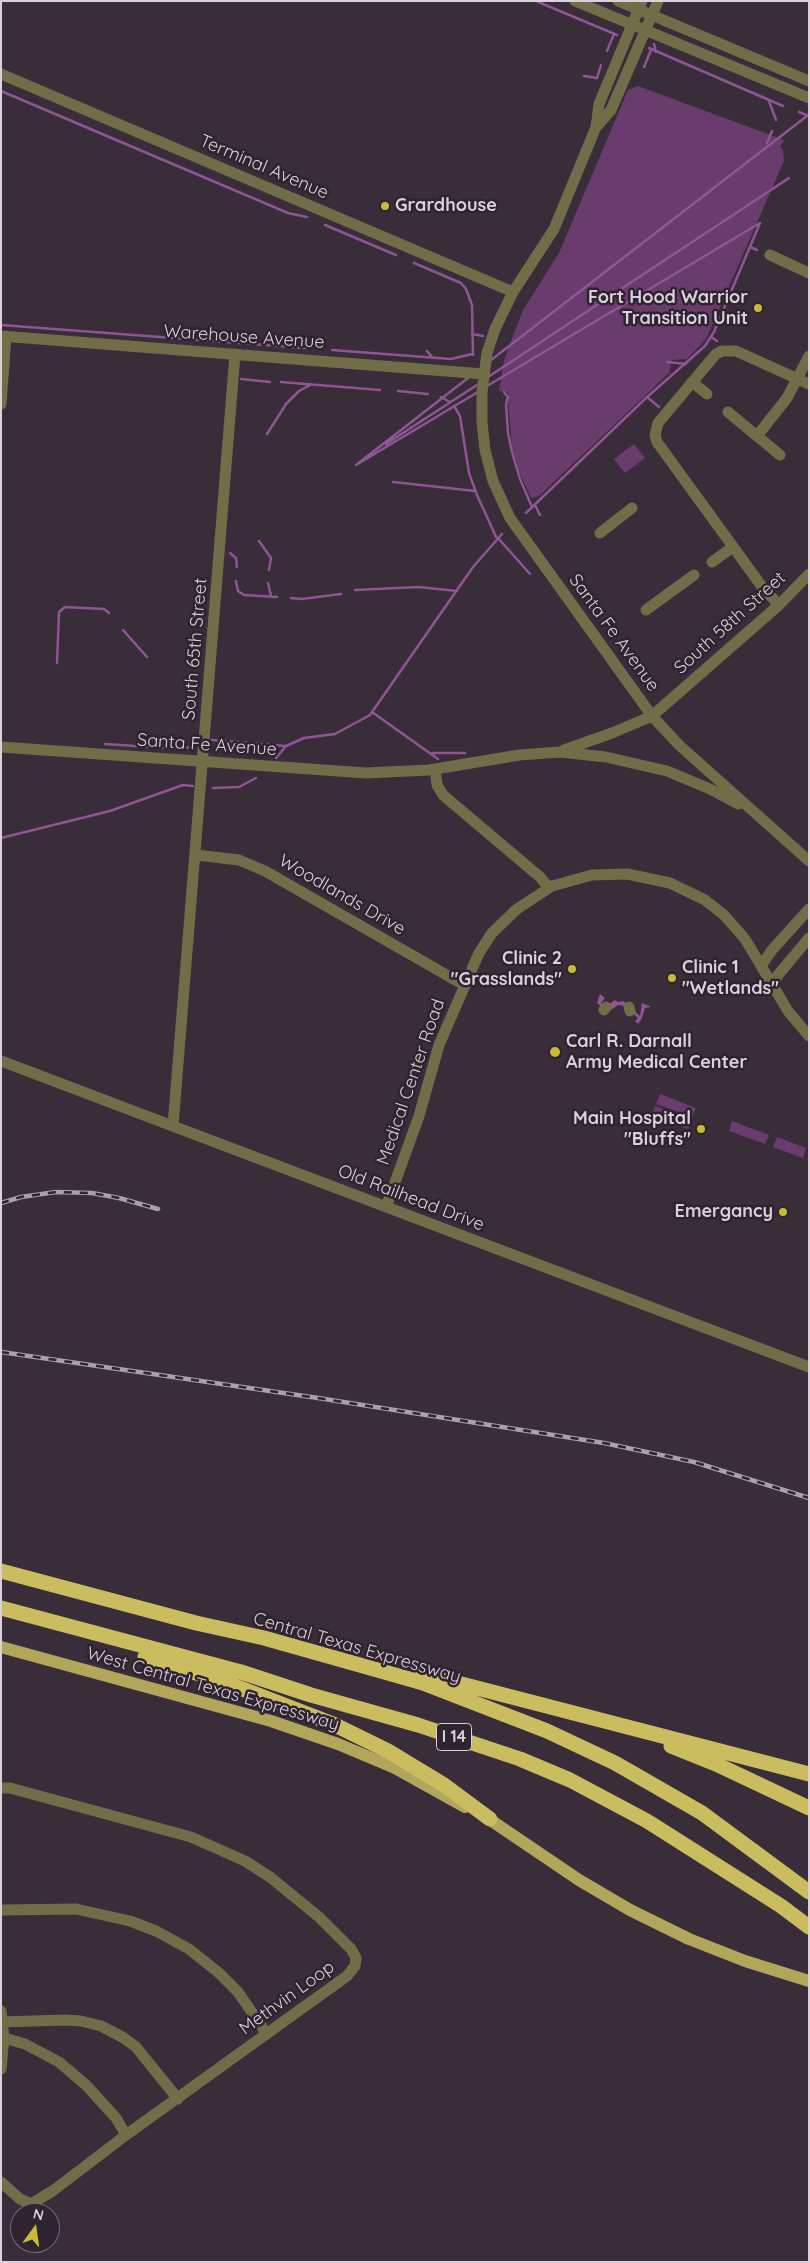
<!DOCTYPE html>
<style>
body{margin:0}
#map{position:relative;width:810px;height:2263px;overflow:hidden;background:#382d39;font-family:Quicksand,sans-serif}
canvas{display:block}
.frame{position:absolute;inset:0;border:2px solid #dad2da;pointer-events:none}
.north{position:absolute;left:10px;top:2203px;width:50px;height:50px;box-sizing:border-box;background:#2e232f;border:1px solid #736973;border-radius:50%;rotate:14deg;font-size:14px;font-weight:700;line-height:20px;text-align:center;color:#dad2da}
.north::after{content:'';display:block;margin:auto;width:18px;height:22px;background:#cbba39;clip-path:polygon(50% 0,100% 100%,50% 72%,0 100%)}
</style>
<div id="map">
<canvas width="810" height="2263"></canvas>
<div class="frame"></div>
<div class="north">N</div>
</div>
<script>
const ctx = document.querySelector('canvas').getContext('2d');
ctx.lineJoin = 'round';
function paint(path, color) {
  ctx.fillStyle = color;
  ctx.fill(path, 'evenodd');
}
function toPath(rows) {
  const path = new Path2D();
  for (const r of rows) {
    path.moveTo(r[0], r[1]);
    for (let i = 2; i < r.length; i += 2) path.lineTo(r[i], r[i + 1]);
  }
  return path;
}
function strokePath(path, color, width, dash) {
  ctx.strokeStyle = color;
  ctx.lineWidth = width;
  ctx.lineCap = dash ? 'butt' : 'round';
  ctx.setLineDash(dash || []);
  ctx.stroke(path);
}
function write(font, color, halo, rows, align = 'center') {
  ctx.font = font + ' Quicksand,sans-serif';
  ctx.lineWidth = 5;
  ctx.setLineDash([]);
  ctx.textBaseline = 'middle';
  ctx.strokeStyle = halo;
  ctx.fillStyle = color;
  for (const [text, x, y, turn = 0] of rows) {
    ctx.save();
    ctx.translate(x, y);
    ctx.rotate((+turn || 0) * Math.PI / 180);
    ctx.textAlign = isNaN(turn) ? turn : align;
    if (halo) ctx.strokeText(text, 0, 0);
    ctx.fillText(text, 0, 0);
    ctx.restore();
  }
}
paint(toPath([
 [638,86,784,140,780,147,783,150,784,161,706,339,687,359,672,360,669,373,539,496,531,498,519,471,512,446,508,402,509,395,507,392,499,391,504,360,523,310,559,253,628,90],
 [634,444,645,458,625,473,614,459],
 [660,1094,696,1108,692,1117,656,1104],
 [655,1106,692,1120,688,1129,652,1116],
 [732,1121,769,1135,765,1144,729,1131],
 [777,1137,806,1148,803,1158,773,1147]
]), '#6a3c6e');
paint(toPath([
 [600,994,605,998,601,1003,605,1007,615,1000,618,1002,623,1001,640,1016,642,1003,651,1007,645,1008,642,1018,638,1024,635,1021,638,1018,624,1006,618,1005,611,1010,606,1011,597,1003]
]), '#905595');
strokePath(toPath([
 [536,1,617,35],
 [654,44,656,52],
 [649,48,783,106],
 [607,51,614,34],
 [644,67,651,50],
 [584,76,597,78,601,65],
 [1,91,288,213,307,217],
 [769,101,776,120],
 [799,112,809,116],
 [767,143,772,131],
 [325,225,396,255],
 [750,247,757,250],
 [414,263,461,283,466,289,472,305,473,355],
 [1,325,306,348],
 [472,334,483,336],
 [711,337,717,341],
 [332,350,451,359,472,354],
 [427,351,432,357],
 [491,360,807,116],
 [667,362,686,364],
 [488,377,789,178],
 [468,378,356,465,478,392],
 [241,379,270,382],
 [281,382,380,390],
 [487,386,760,223,714,332,705,346,647,397,526,513],
 [398,391,428,394],
 [504,392,508,397,506,404,508,433,512,452,520,479,532,507],
 [441,397,450,402],
 [647,397,659,407],
 [454,406,460,416,469,473,477,495,497,539],
 [267,434,286,404,299,391,310,385],
 [386,444,480,383],
 [393,482,475,491],
 [535,505,540,515],
 [498,538,530,574],
 [259,541,271,558,269,570],
 [230,553,236,558,237,567],
 [236,581,238,591,244,595,277,597],
 [268,583,271,596],
 [355,590,419,587,457,591],
 [291,598,302,599,341,594],
 [123,630,147,657],
 [57,663,59,612,65,607,104,609,109,613],
 [372,712,438,759],
 [212,740,286,746],
 [105,744,181,749,190,747,197,739],
 [432,753,465,753],
 [276,758,286,746,304,738,335,734,370,715,473,567,502,534],
 [213,788,239,787,256,778],
 [1,838,110,811,183,785,193,786]
]), '#905595', 2.5);
strokePath(toPath([
 [575,1,809,98],
 [618,1,809,81],
 [642,1,599,104,596,127,554,229,513,292,495,329,487,353,482,392,482,422,485,450,493,481,510,518,652,716,679,745,809,861],
 [1,74,513,292],
 [596,127,611,110,658,1],
 [770,255,809,273],
 [1,336,484,374],
 [692,382,707,394],
 [1,404,6,336],
 [728,412,757,436,787,398,809,356],
 [757,436,780,455],
 [600,533,632,508],
 [712,562,733,547],
 [779,605,763,588,657,442,655,435,658,423,716,354,722,351,736,351,809,384],
 [646,610,694,575],
 [1,747,366,773,429,770,519,755,560,752,606,757,667,771,710,789,738,804],
 [564,750,612,733,652,716,779,605,809,574],
 [435,769,437,785,443,795,540,877,549,888],
 [196,855,239,860,265,871,464,985],
 [761,966,772,950,809,909],
 [772,986,778,975,809,938],
 [629,1007,630,1011],
 [604,1010,606,1007],
 [1,1061,809,1367],
 [173,1126,235,354],
 [386,1207,419,1116,439,1045,479,953,492,933,517,909,552,886,592,875,627,874,670,883,705,900,724,915,745,939,788,1011,809,1036],
 [1,1788,10,1788,191,1837,245,1861,270,1877,319,1917,351,1949,356,1958,355,1966,347,1976,126,2135,54,2190,31,2204,20,2199,1,2182],
 [1,1910,76,1909,130,1921,156,1931,189,1949,219,1973,238,1992,267,2034],
 [1,2011,4,2038,1,2069],
 [1,2022,65,2020,81,2021,101,2026,124,2038,136,2047,178,2099],
 [1,2037,25,2044,59,2062,86,2085,116,2118,126,2135]
]), '#716d49', 11);
strokePath(toPath([
 [1,1647,271,1721,338,1744,395,1768,465,1807],
 [483,1815,579,1880,630,1910,689,1939,745,1961,809,1981]
]), '#b1a65a', 12);
strokePath(toPath([
 [1,1571,196,1623,264,1638,388,1673,423,1683,547,1731,615,1763,702,1813,809,1892],
 [1,1608,241,1672,311,1695,418,1725,520,1759,570,1780,647,1821,781,1906,809,1927],
 [145,1657,222,1681,333,1724,388,1751,444,1785,490,1819],
 [419,1673,809,1774],
 [671,1746,716,1764,809,1808]
]), '#cabd5f', 15);
const rail = toPath([
 [1,1203,21,1197,56,1192,92,1193,119,1198,158,1209],
 [1,1352,318,1398,604,1443,694,1462,809,1498]
]);
strokePath(rail, '#aaa1aa', 4.5);
strokePath(rail, '#2e232f', 2.5, [8]);
for (const [x, y, r, color] of [
 [385,206,5,"#cbba39"],
 [758,308,5,"#cbba39"],
 [572,969,5,"#cbba39"],
 [672,978,5,"#cbba39"],
 [555,1052,6,"#cbba39"],
 [701,1129,5,"#cbba39"],
 [783,1212,5,"#cbba39"]
]) {
  const dot = new Path2D();
  dot.arc(x, y, r, 0, 2 * Math.PI);
  ctx.fillStyle = color;
  ctx.fill(dot);
  strokePath(dot, '#2e232f', 2);
}
for (const [x, y, w] of [
 [454,1737,35]
]) {
  const box = new Path2D();
  box.roundRect(x - w / 2, y - 13.5, w, 27, 4);
  ctx.fillStyle = '#2e232f';
  ctx.fill(box);
  strokePath(box, '#dad2da', 1);
}
write('bold 16px', '#dad2da', null, [
 ["I 14",454,1737]
]);
write('18px', '#dad2da', '#2e232f', [
 ["Terminal Avenue",264,167,23],
 ["Warehouse Avenue",244,337,4],
 ["South 58th Street",730,623,-42],
 ["Santa Fe Avenue",614,633,54],
 ["South 65th Street",195,649,-85],
 ["Santa Fe Avenue",207,745,4],
 ["Woodlands Drive",342,895,30],
 ["Medical Center Road",411,1082,-71],
 ["Old Railhead Drive",411,1198,21],
 ["Central Texas Expressway",357,1648,16],
 ["West Central Texas Expressway",213,1689,16],
 ["Methvin Loop",287,1998,-36]
]);
write('bold 18px', '#dad2da', '#2e232f', [
 ["Grardhouse",395,206,"left"],
 ["Fort Hood Warrior",748,298],
 ["Transition Unit",748,319],
 ["Clinic 2",562,959],
 ["\"Grasslands\"",562,980],
 ["Clinic 1",682,968,"left"],
 ["\"Wetlands\"",682,989,"left"],
 ["Carl R. Darnall",566,1042,"left"],
 ["Army Medical Center",566,1063,"left"],
 ["Main Hospital",691,1119],
 ["\"Bluffs\"",691,1140],
 ["Emergancy",773,1212]
], 'right');
</script>
